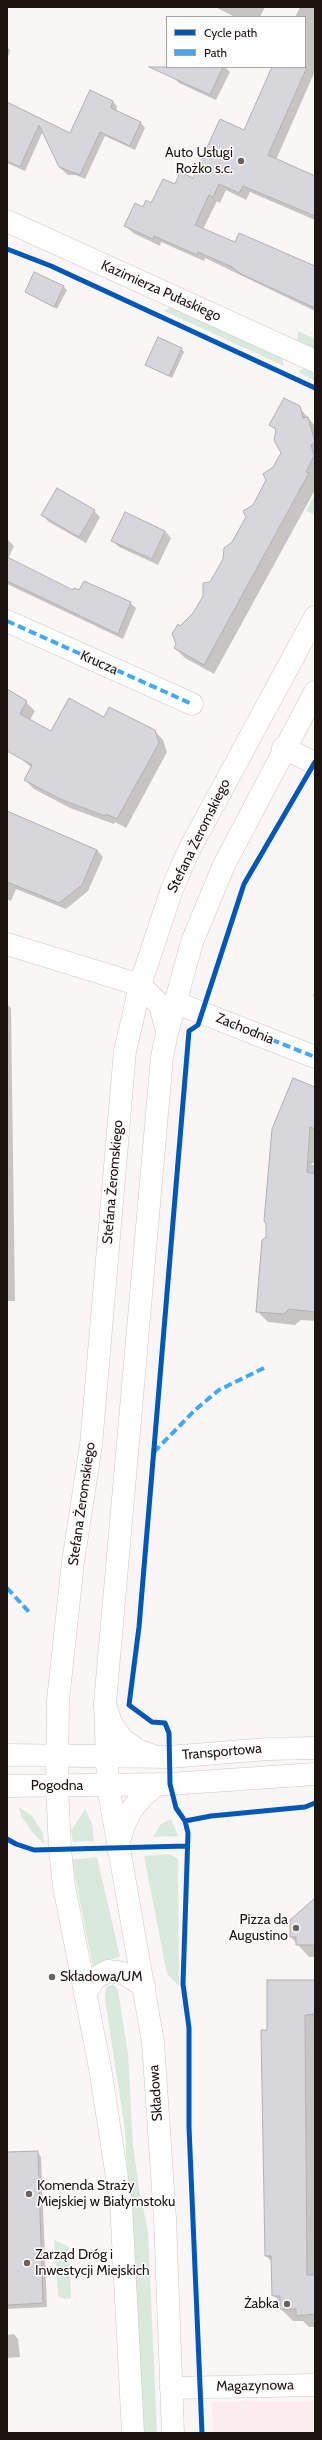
<!DOCTYPE html>
<meta charset="utf-8">
<style>
body{margin:0}
#map{position:relative;width:322px;height:2440px;overflow:hidden;background:#f9f6f5;font-family:Cabin,sans-serif}
canvas{display:block}
.frame{position:absolute;inset:0;border:8px solid #1d1310;pointer-events:none}
.legend{position:absolute;left:166px;top:16px;width:140px;height:52px;box-sizing:border-box;background:#fff;border:1px solid #a5a19f;margin:0;padding:5px 7px;list-style:none;font-size:12px;color:#1d1310}
.legend li{display:flex;align-items:center;gap:8px;height:20px}
.legend b{width:20px;border:1px solid #a5a19f}
</style>
<div id="map">
<canvas width="322" height="2440"></canvas>
<div class="frame"></div>
<ul class="legend">
<li><b style="height:5px;background:#0057b8"></b>Cycle path</li>
<li><b style="height:5px;background:#3fa9f5"></b>Path</li>
</ul>
</div>
<script>
const ctx = document.querySelector('canvas').getContext('2d');
ctx.lineJoin = 'round';
function paint(path, color) {
  ctx.fillStyle = color;
  ctx.fill(path, 'evenodd');
}
function toPath(rows) {
  const path = new Path2D();
  for (const r of rows) {
    path.moveTo(r[0], r[1]);
    for (let i = 2; i < r.length; i += 2) path.lineTo(r[i], r[i + 1]);
  }
  return path;
}
function strokePath(path, color, width, dash) {
  ctx.strokeStyle = color;
  ctx.lineWidth = width;
  ctx.lineCap = dash ? 'butt' : 'round';
  ctx.setLineDash(dash || []);
  ctx.stroke(path);
}
function write(font, color, halo, rows, align = 'center') {
  ctx.font = font + ' Cabin,sans-serif';
  ctx.lineWidth = 3;
  ctx.setLineDash([]);
  ctx.textBaseline = 'middle';
  ctx.strokeStyle = halo;
  ctx.fillStyle = color;
  for (const [text, x, y, turn = 0] of rows) {
    ctx.save();
    ctx.translate(x, y);
    ctx.rotate((+turn || 0) * Math.PI / 180);
    ctx.textAlign = isNaN(turn) ? turn : align;
    if (halo) ctx.strokeText(text, 0, 0);
    ctx.fillText(text, 0, 0);
    ctx.restore();
  }
}
paint(toPath([
 [315,2401,315,2433,213,2433,212,2402]
]), '#fcecf0');
paint(toPath([
 [171,307,282,358,284,366,164,311],
 [298,331,315,339,315,349,297,340],
 [304,368,315,374,315,381,298,372],
 [315,494,315,515,306,511],
 [19,1807,32,1816,43,1833,44,1844,33,1833,21,1816],
 [85,1809,92,1824,94,1841,73,1842,71,1831],
 [171,1819,178,1836,153,1837,161,1824],
 [170,1854,178,1859,179,1986,167,1974,144,1856],
 [97,1857,120,1957,107,1960,93,1968,72,1860],
 [113,1984,118,1990,128,2054,133,2145,139,2189,148,2231,157,2433,139,2433,125,2130,105,1999,106,1987],
 [54,2240,69,2247,71,2298,65,2299,58,2296]
]), '#d9e9dd');
paint(toPath([
 [215,7,265,7,260,17,235,17],
 [300,7,315,7,315,71,276,160,315,178,315,220,250,192,246,200,226,190,220,203,217,201,203,229,235,243,315,267,315,311,205,258,204,261,161,242,160,246,133,233,126,226,143,208,152,204,175,185,194,179,245,131,273,67,305,67,305,17,295,17],
 [7,47,10,50,7,61],
 [178,67,225,67,230,72,216,100,179,83,173,77],
 [113,102,117,106,116,111,141,123,145,128,135,150,105,136,85,179,76,175,68,175,59,167,43,131,25,171,7,163,7,103,70,134],
 [64,287,67,290,57,309,26,292],
 [181,349,184,352,172,378,146,365],
 [299,407,315,426,315,490,214,674,185,658,175,648,180,627,194,613,282,453,277,431,271,424],
 [94,511,100,517,86,543,49,522,42,515],
 [165,531,171,538,158,565,119,547,112,540],
 [7,539,14,546,8,559,73,592,80,591,130,603,136,608,123,639,7,584],
 [7,692,26,702,35,711,30,720,52,732,104,718,154,730,163,740,167,752,126,828,115,822,114,824,70,808,34,789,25,780,32,768,18,756,7,731],
 [7,812,97,850,103,857,88,891,66,909,16,889,11,901,7,899],
 [315,992,315,1000,313,995],
 [7,1004,11,1008,15,1301,7,1301],
 [315,1087,315,1162,310,1165,315,1165,315,1321,301,1320,295,1325,268,1322,257,1311,266,1237,313,1088],
 [315,1899,315,1957,309,1957,291,1937],
 [315,1981,315,2327,309,2327,303,2321,293,2321,281,2309,281,2303,273,2295,272,2262,266,2256,262,2031,268,2032],
 [37,2152,41,2157,47,2307,7,2309,7,2153],
 [14,2334,18,2339,20,2357,7,2358,7,2335]
]), '#0003');
const building = toPath([
 [149,67,223,67,210,95,149,67],
 [272,67,307,67,268,155,315,176,315,216,243,186,239,193,219,184,213,197,209,195,195,225,235,242,239,233,315,266,315,308,241,274,232,267,198,252,197,255,154,236,153,239,124,226,135,203,143,207,146,200,151,203,163,179,175,184,180,172,193,178,220,119,244,130,272,67],
 [90,90,113,101,111,108,141,122,130,146,100,132,80,175,59,167,39,125,20,167,7,161,7,102,70,133,90,90],
 [34,272,64,286,54,307,25,292,34,272],
 [158,337,182,348,169,376,145,365,158,337],
 [284,398,300,406,303,418,308,417,315,442,311,445,314,456,306,472,309,473,204,665,174,648,176,644,172,634,178,624,180,626,193,613,203,596,203,583,210,582,223,559,224,548,232,542,246,517,243,511,253,505,266,480,263,474,273,467,281,453,274,440,276,429,269,425,284,398],
 [57,488,95,510,79,537,41,515,57,488],
 [125,512,165,531,152,559,111,541,125,512],
 [7,557,73,590,74,588,79,590,84,581,131,602,118,634,7,581,7,557],
 [7,689,27,701,20,714,51,731,69,698,104,717,109,707,155,730,159,743,117,819,106,814,105,816,60,799,24,780,32,765,7,751,7,689],
 [7,811,97,850,82,885,59,903,7,882,7,811],
 [293,1078,315,1087,315,1129,310,1127,307,1172,315,1174,315,1312,289,1309,284,1314,256,1312,262,1240,266,1237,266,1224,264,1221,272,1129,293,1078],
 [315,1898,315,1945,296,1945,296,1937,290,1937,290,1920,315,1898],
 [267,1980,315,1980,315,2014,305,2015,307,2275,315,2275,315,2314,296,2316,296,2309,280,2309,280,2296,272,2296,271,2256,265,2256,261,2030,267,2030,267,1980],
 [38,2151,43,2303,7,2305,7,2152,38,2151]
]);
paint(building, '#d7d6db');
strokePath(building, '#b2b0b5', 1);
const minor = toPath([
 [7,221,315,361],
 [7,621,192,704],
 [283,748,315,763],
 [7,944,140,985],
 [174,1002,315,1057],
 [171,2388,315,2385]
]);
const tertiary = toPath([
 [105,1704,111,1723,122,1739,139,1751,151,1755],
 [7,1755,169,1757,268,1749,315,1748],
 [7,1786,170,1784,315,1774],
 [117,1847,124,1825,132,1809,144,1795,158,1784]
]);
const secondary = toPath([
 [140,985,160,1005,167,1032],
 [86,1992,95,1978,108,1971,123,1973,144,1986],
 [133,2433,121,2203,100,2068,64,1886,60,1849,57,1786,58,1700,73,1562,91,1445,125,1051,133,1017,140,985,172,889,189,850,315,617],
 [173,2433,165,2219,153,2042,108,1786,105,1703,162,1057,167,1033,192,942,224,865,315,692]
]);
strokePath(minor, '#cdc6c4', 23);
strokePath(tertiary, '#cdc6c4', 23);
strokePath(secondary, '#cdc6c4', 23);
strokePath(minor, '#fefefe', 22);
strokePath(tertiary, '#fefefe', 22);
strokePath(secondary, '#fefefe', 22);
strokePath(toPath([
 [7,621,192,704],
 [227,1022,315,1057],
 [154,1452,195,1410,219,1390,264,1368],
 [7,1588,29,1612]
]), '#3fa9f5', 4, [8, 4]);
strokePath(toPath([
 [7,249,51,266,315,388],
 [185,1821,211,1816,305,1807,315,1803],
 [7,1839,16,1844,34,1850,187,1846],
 [202,2433,189,2127,189,2028,183,1984,188,1833,185,1821,176,1808,170,1784,169,1733,165,1723,152,1722,129,1705,139,1627,189,1031,198,1025,244,884,315,762]
]), '#0057b8', 5);
for (const [x, y, r, color] of [
 [241,161,4,"#6a6260"],
 [296,1928,4,"#6a6260"],
 [52,1977,4,"#6a6260"],
 [29,2194,4,"#6a6260"],
 [27,2263,4,"#6a6260"],
 [287,2304,4,"#6a6260"]
]) {
  const dot = new Path2D();
  dot.arc(x, y, r, 0, 2 * Math.PI);
  ctx.fillStyle = color;
  ctx.fill(dot);
  strokePath(dot, '#fff', 1.5);
}
write('14px', '#1d1310', '#fff', [
 ["Auto Usługi",233,153],
 ["Rożko s.c.",233,169],
 ["Pizza da",288,1920],
 ["Augustino",288,1936],
 ["Składowa/UM",60,1977,"left"],
 ["Komenda Straży",37,2186,"left"],
 ["Miejskiej w Białymstoku",37,2202,"left"],
 ["Zarząd Dróg i",35,2255,"left"],
 ["Inwestycji Miejskich",35,2271,"left"],
 ["Żabka",279,2304]
], 'right');
write('14px', '#1d1310', '#fff', [
 ["Kazimierza Pułaskiego",161,291,24],
 ["Krucza",99,663,24],
 ["Stefana Żeromskiego",199,836,-64],
 ["Zachodnia",245,1029,22],
 ["Stefana Żeromskiego",113,1182,-85],
 ["Stefana Żeromskiego",82,1504,-82],
 ["Transportowa",222,1752,-5],
 ["Pogodna",57,1786],
 ["Składowa",156,2093,-94],
 ["Magazynowa",255,2386,-1]
]);
</script>
